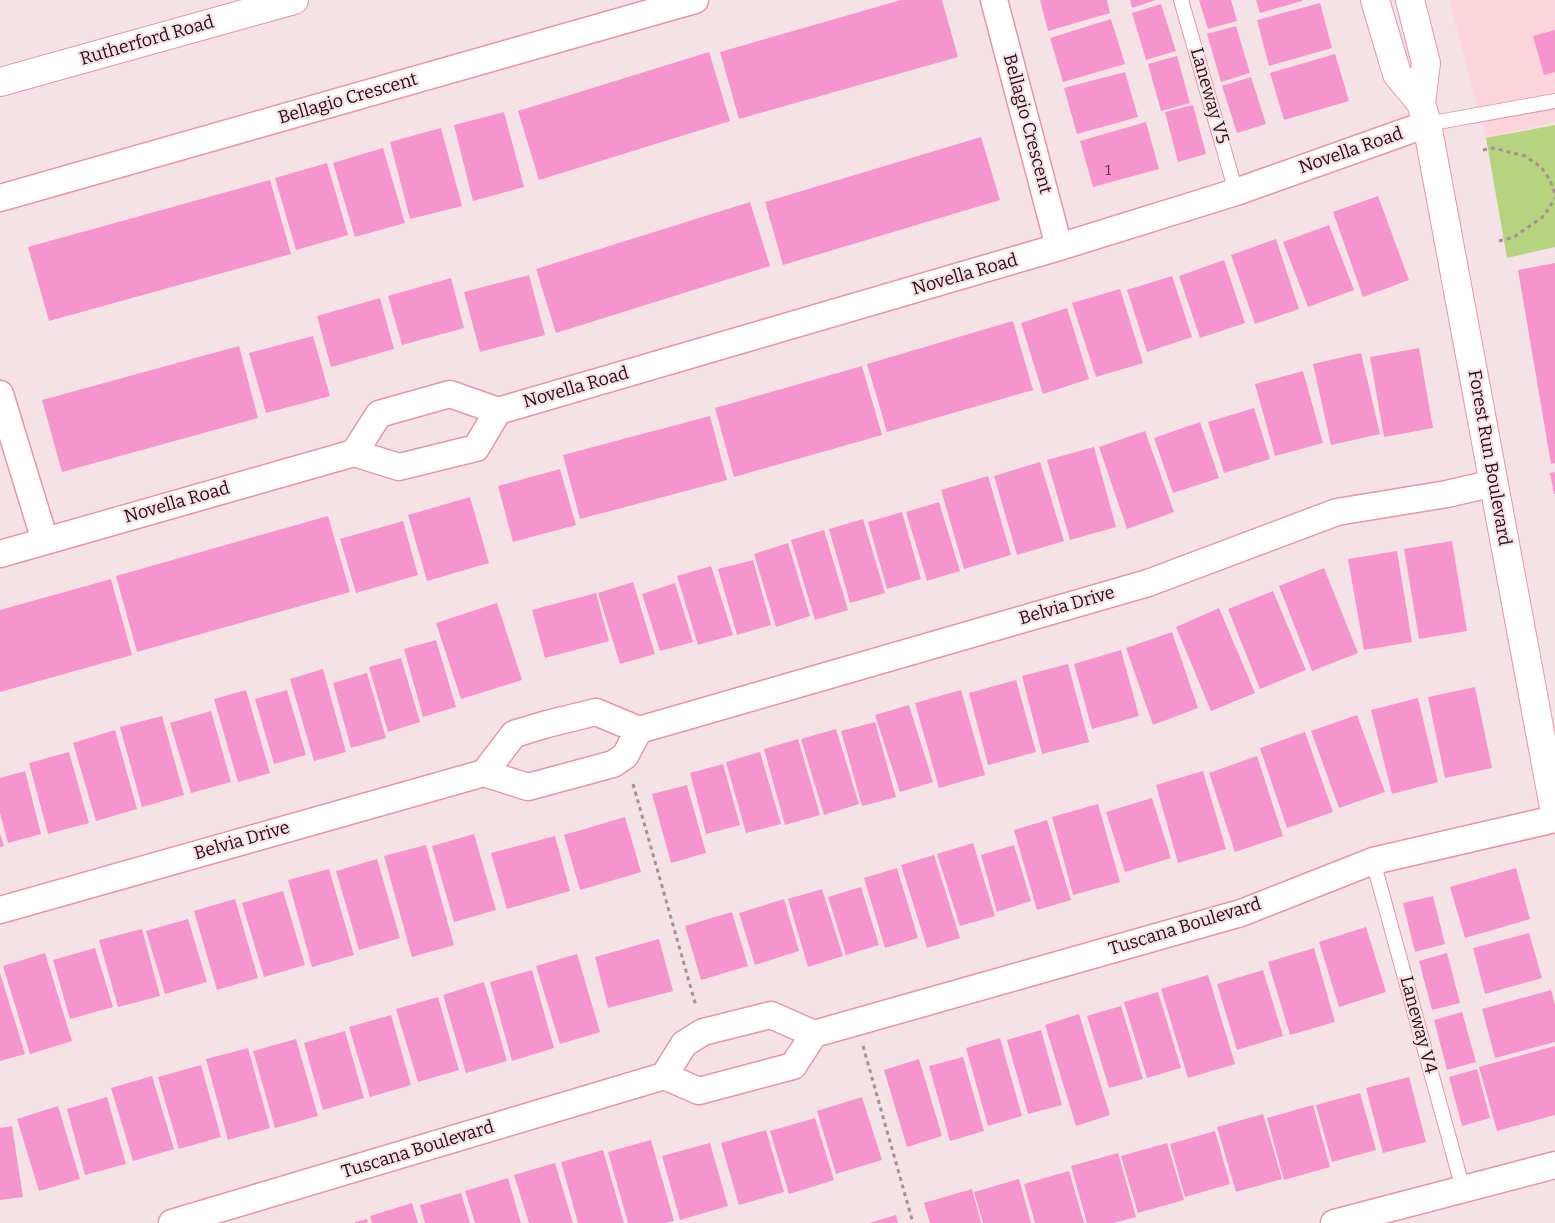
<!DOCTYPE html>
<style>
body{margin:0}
canvas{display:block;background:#f5e2e6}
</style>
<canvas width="1555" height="1223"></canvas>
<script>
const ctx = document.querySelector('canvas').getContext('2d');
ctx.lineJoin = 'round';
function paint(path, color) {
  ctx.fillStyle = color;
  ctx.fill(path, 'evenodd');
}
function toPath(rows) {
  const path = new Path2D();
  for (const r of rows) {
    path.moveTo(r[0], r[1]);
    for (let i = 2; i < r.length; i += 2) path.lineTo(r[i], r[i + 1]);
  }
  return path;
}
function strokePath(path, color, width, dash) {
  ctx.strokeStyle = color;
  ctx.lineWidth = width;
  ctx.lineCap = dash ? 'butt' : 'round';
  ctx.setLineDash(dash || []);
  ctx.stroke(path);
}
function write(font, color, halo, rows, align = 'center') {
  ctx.font = font + ' Bitter,serif';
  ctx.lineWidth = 4.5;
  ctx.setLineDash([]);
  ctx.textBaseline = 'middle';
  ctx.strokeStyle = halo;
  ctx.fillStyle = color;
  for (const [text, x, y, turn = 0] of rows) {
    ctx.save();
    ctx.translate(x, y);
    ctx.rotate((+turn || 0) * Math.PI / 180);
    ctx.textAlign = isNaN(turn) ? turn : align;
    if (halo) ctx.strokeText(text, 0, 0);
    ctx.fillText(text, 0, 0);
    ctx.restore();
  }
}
paint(toPath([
 [1449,0,1555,0,1555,122,1486,138]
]), '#fcd4db');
paint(toPath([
 [1555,125,1555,247,1507,258,1486,138]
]), '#b6d47f');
paint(toPath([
 [901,0,942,0,958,57,739,119,720,52],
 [1040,0,1107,0,1110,13,1048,31],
 [1130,0,1156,0,1132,8],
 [1199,0,1231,0,1237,21,1208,29],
 [1256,0,1302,0,1302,1,1260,13],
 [1320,3,1332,48,1269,66,1257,20],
 [1161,4,1176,51,1146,60,1132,13],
 [1111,19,1125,64,1063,82,1050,38],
 [1236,26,1250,73,1221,82,1207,34],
 [1555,30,1555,72,1544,75,1533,36],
 [709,52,730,121,539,180,518,111],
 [1335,54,1349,101,1284,120,1270,73],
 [1177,56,1190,103,1161,111,1148,64],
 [1125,72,1138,117,1077,134,1064,88],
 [1251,77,1266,124,1237,133,1222,86],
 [1193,105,1206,154,1178,162,1165,112],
 [504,112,524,187,473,201,454,125],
 [1146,122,1159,169,1093,187,1080,141],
 [441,128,462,206,410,219,390,142],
 [981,137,1000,200,783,265,765,202],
 [383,148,405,223,355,237,333,163],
 [327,163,348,235,296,250,275,178],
 [270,180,291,254,49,321,28,247],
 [1378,196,1409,280,1363,297,1333,212],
 [750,202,770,266,556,333,536,269],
 [1329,225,1354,290,1308,307,1283,242],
 [1276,239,1299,309,1255,324,1231,255],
 [1224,260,1245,323,1200,338,1179,276],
 [1555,263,1555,463,1551,464,1518,270],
 [529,275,545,335,480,352,464,292],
 [1172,276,1192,337,1147,352,1127,290],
 [451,278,464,328,402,345,388,296],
 [1120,289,1143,363,1096,377,1072,303],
 [380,298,394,349,331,367,317,316],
 [1067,308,1089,379,1043,394,1021,323],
 [1013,321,1033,390,887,432,867,364],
 [313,336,330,396,266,413,249,353],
 [239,346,258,418,62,472,42,400],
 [1419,348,1433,428,1384,437,1370,357],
 [1361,353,1380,434,1331,445,1313,364],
 [862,366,882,435,734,477,715,408],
 [1303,371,1323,443,1275,456,1255,384],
 [1254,408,1270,459,1224,473,1208,422],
 [710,416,727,480,580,519,563,455],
 [1200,422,1219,478,1173,493,1154,438],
 [1145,431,1174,512,1127,529,1099,447],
 [1094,447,1116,527,1070,540,1047,460],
 [1040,462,1064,541,1017,555,994,476],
 [560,469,576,525,513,542,498,486],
 [1555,472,1555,494,1554,494,1550,473],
 [988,476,1011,555,964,569,941,490],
 [470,497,489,563,427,581,408,515],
 [939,502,960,571,927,581,906,512],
 [902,512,921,579,887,589,868,522],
 [328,516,350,592,137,652,116,576],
 [863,519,885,593,850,603,829,529],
 [403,521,418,575,356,593,340,539],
 [824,530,848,610,815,620,791,540],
 [1452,541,1467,631,1419,639,1404,549],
 [788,543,810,616,776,627,754,554],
 [1397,551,1412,642,1364,650,1348,559],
 [753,560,771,625,737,635,718,569],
 [711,566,733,635,698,645,677,576],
 [1324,568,1358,653,1312,671,1279,586],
 [111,579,132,655,0,692,0,610],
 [633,582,655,654,620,664,598,593],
 [675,583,693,642,660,651,642,594],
 [1273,591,1306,670,1260,689,1228,609],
 [596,593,609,641,545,658,532,610],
 [497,603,522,680,461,699,436,623],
 [1219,608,1255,693,1211,711,1176,627],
 [1172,632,1198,708,1153,725,1126,648],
 [436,640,456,707,423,717,404,649],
 [1121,650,1139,716,1092,729,1074,664],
 [401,658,420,722,388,732,369,667],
 [1068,664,1089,742,1042,754,1022,676],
 [323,669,346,752,314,761,290,679],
 [367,673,386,738,351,748,333,683],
 [1016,680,1036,752,988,765,969,693],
 [1475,687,1492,768,1445,778,1428,697],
 [246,690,270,773,238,782,214,699],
 [287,690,306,755,274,764,255,699],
 [961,690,985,775,939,788,915,703],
 [1418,698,1438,782,1392,794,1371,710],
 [909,705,933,782,900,792,875,715],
 [211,711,231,782,191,793,170,723],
 [1357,715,1385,792,1339,808,1311,731],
 [162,716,184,795,142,807,120,727],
 [875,722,896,797,862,806,841,731],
 [836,729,859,804,824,815,801,739],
 [115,730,137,809,96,821,73,743],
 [1305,732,1333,812,1287,828,1260,748],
 [798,739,820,815,785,825,764,749],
 [69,752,89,823,48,834,29,763],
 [760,752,781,824,746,833,726,762],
 [1257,756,1283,836,1235,852,1209,773],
 [723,764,740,825,706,834,690,773],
 [25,771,41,834,8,843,0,813,0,778],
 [1203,771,1226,849,1178,863,1156,785],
 [687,785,706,853,671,863,652,794],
 [1152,798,1171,858,1125,872,1106,812],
 [1098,804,1120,882,1073,895,1052,817],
 [625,817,641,872,580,890,564,835],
 [1047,820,1071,900,1037,910,1014,830],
 [0,834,4,846,0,847],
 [474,834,496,910,454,922,432,846],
 [555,836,570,891,507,909,491,853],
 [973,843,995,916,960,926,937,854],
 [426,845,454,945,412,957,384,856],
 [1014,845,1031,901,997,912,981,855],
 [934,855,960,938,927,948,901,865],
 [377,859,400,938,359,950,336,871],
 [897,868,918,938,885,948,864,878],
 [1516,868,1530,919,1465,938,1450,887],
 [329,869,354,955,312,967,288,880],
 [861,887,879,945,846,955,828,897],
 [822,889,843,956,808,967,788,899],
 [283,891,305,965,264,977,242,903],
 [1433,896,1445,944,1415,952,1403,903],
 [235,899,258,978,217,990,194,911],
 [784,899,799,951,755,965,739,913],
 [732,912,748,966,701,980,685,926],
 [188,919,207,982,165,994,146,931],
 [1366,927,1386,992,1339,1007,1319,942],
 [142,929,160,996,118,1007,99,940],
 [1529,933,1542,978,1485,994,1473,948],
 [659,939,673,991,608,1008,595,957],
 [95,948,113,1007,70,1019,53,960],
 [1314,948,1335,1022,1290,1035,1268,962],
 [45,953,72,1041,30,1054,3,966],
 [1447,953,1460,1003,1432,1010,1419,961],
 [577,954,600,1032,560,1044,536,966],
 [532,970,554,1048,512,1061,490,982],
 [1263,970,1283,1036,1237,1050,1217,984],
 [0,973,25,1054,0,1061],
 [1208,975,1235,1064,1188,1078,1161,989],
 [484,982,507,1061,466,1073,443,995],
 [1551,990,1555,1005,1555,1042,1495,1058,1482,1009],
 [1158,992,1181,1068,1147,1078,1124,1002],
 [438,997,459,1070,418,1082,396,1009],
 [1121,1006,1143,1079,1109,1088,1087,1016],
 [1462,1012,1476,1062,1447,1070,1434,1020],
 [1079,1014,1110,1115,1076,1126,1045,1025],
 [391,1015,411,1085,370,1097,349,1027],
 [1041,1030,1062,1105,1028,1114,1007,1040],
 [345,1031,364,1098,323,1110,304,1043],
 [1000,1038,1022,1116,988,1126,966,1048],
 [296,1039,318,1116,275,1128,253,1051],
 [1555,1046,1555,1115,1497,1131,1479,1067],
 [248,1048,270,1128,228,1140,206,1059],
 [963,1057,984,1131,950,1141,929,1066],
 [919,1059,942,1136,907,1147,884,1070],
 [201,1065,221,1137,179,1149,158,1077],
 [1477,1069,1490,1118,1462,1126,1449,1077],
 [152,1076,174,1149,133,1161,111,1088],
 [1409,1077,1426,1142,1383,1153,1366,1088],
 [1360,1093,1376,1150,1332,1162,1316,1105],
 [107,1097,126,1164,85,1175,67,1109],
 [862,1097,882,1160,836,1174,817,1111],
 [1313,1105,1330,1167,1284,1180,1267,1118],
 [58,1106,80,1179,39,1191,17,1119],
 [1263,1114,1282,1179,1236,1192,1217,1127],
 [815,1118,834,1180,789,1194,770,1131],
 [12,1126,23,1197,0,1200,0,1128],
 [766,1130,784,1192,739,1205,721,1143],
 [1215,1131,1230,1184,1185,1197,1170,1144],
 [651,1140,674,1221,665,1223,628,1223,608,1152],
 [710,1143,728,1206,680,1220,662,1156],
 [1167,1143,1184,1200,1138,1213,1121,1156],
 [603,1150,624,1223,578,1223,561,1162],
 [1118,1153,1136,1217,1114,1223,1087,1223,1071,1166],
 [555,1163,573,1223,529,1223,514,1175],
 [1069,1171,1084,1223,1035,1223,1024,1184],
 [508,1178,521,1223,475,1223,465,1191],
 [1019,1179,1031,1223,983,1223,974,1192],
 [972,1189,981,1223,930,1223,924,1203],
 [461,1193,470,1223,425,1223,420,1205],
 [412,1203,418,1223,372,1223,370,1216],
 [896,1215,898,1223,870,1223],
 [367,1219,368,1223,355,1223,355,1222]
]), '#f695cd');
const lane = toPath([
 [1181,0,1236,192],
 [1427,124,1555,101],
 [1373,861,1463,1189]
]);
const street = toPath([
 [994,0,1059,247],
 [0,198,695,0],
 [0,394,45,541],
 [354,453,379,414,450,394,498,411,1059,247,1236,192,1427,124],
 [0,554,354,453,399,467,476,448,498,411],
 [484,773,514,734,547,724,596,712,639,730,1148,583,1337,512,1447,494,1494,483],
 [0,910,484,773,528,787,613,764,625,756,639,730],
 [664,1076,684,1044,703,1032,771,1015,814,1034],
 [172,1223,664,1076,699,1091,793,1066,814,1034,1241,913,1373,861,1555,819],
 [1334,1223,1555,1165]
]);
const secondary = toPath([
 [1375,0,1397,74,1421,103,1427,124,1555,813],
 [1410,0,1426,63,1421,103],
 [0,82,294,0]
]);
strokePath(lane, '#ea94a8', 16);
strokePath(street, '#ea94a8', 29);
strokePath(secondary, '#ea94a8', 30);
strokePath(toPath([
 [1483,150,1493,148,1525,156,1541,167,1550,180,1555,194],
 [1499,241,1514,237,1544,216,1555,198],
 [633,784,696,1006],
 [863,1046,913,1223]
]), '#a78f95', 3, [4, 4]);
strokePath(lane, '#fff', 14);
strokePath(street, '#fff', 26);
strokePath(secondary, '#fff', 28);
write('15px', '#5e2f44', null, [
 ["1",1108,171]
]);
write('18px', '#2c0d16', '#f5e2e6', [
 ["Rutherford Road",147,41,-16],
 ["Laneway V5",1209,96,74],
 ["Bellagio Crescent",348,99,-16],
 ["Bellagio Crescent",1027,124,75],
 ["Novella Road",1351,151,-19],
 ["Novella Road",965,275,-16],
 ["Novella Road",576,388,-16],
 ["Forest Run Boulevard",1489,458,80],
 ["Novella Road",177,503,-16],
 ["Belvia Drive",1067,606,-16],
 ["Belvia Drive",242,841,-16],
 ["Tuscana Boulevard",1185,927,-17],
 ["Laneway V4",1418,1025,75],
 ["Tuscana Boulevard",418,1150,-17]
]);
</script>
